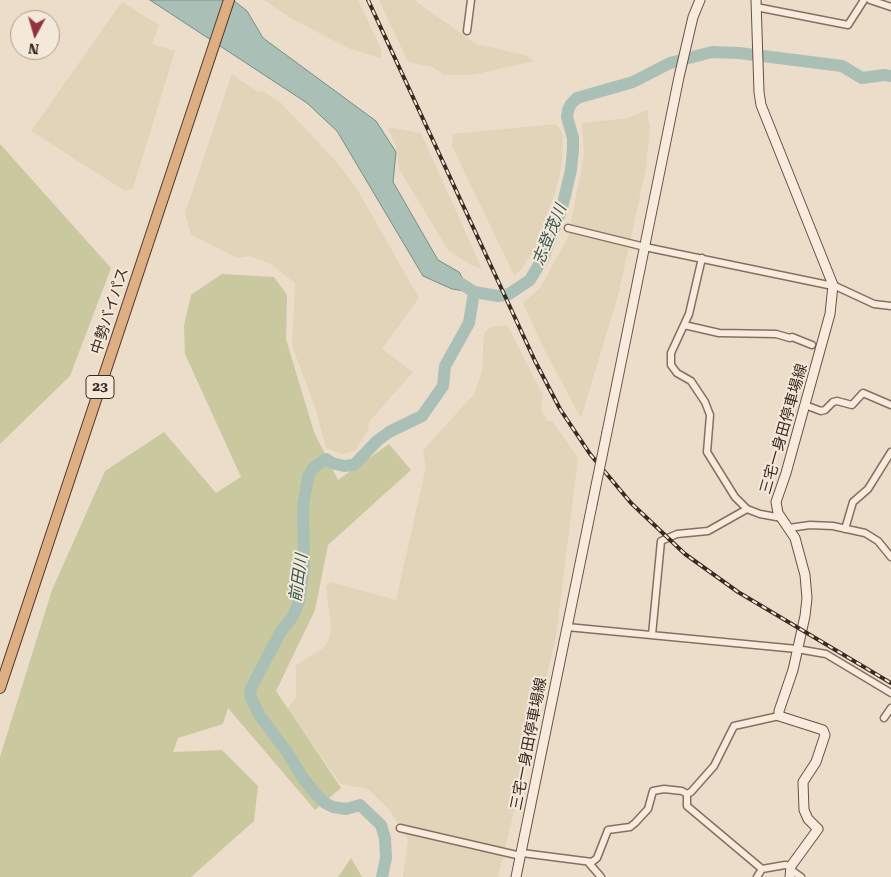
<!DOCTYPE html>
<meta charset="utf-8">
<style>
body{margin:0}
#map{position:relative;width:891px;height:877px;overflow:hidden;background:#ecddca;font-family:"Roboto Serif",serif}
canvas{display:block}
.north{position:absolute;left:10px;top:10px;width:50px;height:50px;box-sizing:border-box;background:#f4e8d9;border:1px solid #a99c90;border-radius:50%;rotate:186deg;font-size:14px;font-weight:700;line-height:20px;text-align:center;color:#392a22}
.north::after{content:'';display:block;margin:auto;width:18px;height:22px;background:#913442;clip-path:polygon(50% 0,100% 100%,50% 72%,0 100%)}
</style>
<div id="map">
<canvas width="891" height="877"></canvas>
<div class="north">N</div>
</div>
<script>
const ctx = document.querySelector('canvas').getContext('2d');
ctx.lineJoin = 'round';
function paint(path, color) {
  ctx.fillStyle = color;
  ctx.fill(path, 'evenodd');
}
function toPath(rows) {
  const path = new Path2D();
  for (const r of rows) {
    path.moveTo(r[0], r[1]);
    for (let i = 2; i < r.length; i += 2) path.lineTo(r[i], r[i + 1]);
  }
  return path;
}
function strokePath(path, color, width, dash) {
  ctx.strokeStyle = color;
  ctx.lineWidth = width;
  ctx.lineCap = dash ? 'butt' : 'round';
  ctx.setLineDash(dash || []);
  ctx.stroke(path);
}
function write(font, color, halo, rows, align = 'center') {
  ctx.font = font + ' "Roboto Serif","Noto Sans JP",serif';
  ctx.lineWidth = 4;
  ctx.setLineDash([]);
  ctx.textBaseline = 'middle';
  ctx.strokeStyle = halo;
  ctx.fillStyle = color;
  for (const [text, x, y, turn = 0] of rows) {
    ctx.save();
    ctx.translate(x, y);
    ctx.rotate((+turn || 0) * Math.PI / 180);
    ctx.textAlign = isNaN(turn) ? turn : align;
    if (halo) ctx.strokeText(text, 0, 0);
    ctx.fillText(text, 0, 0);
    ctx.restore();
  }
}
paint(toPath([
 [264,0,358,0,381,49,381,58,348,48,292,19],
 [379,0,414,0,476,44,525,55,535,61,472,75,444,75,433,67,408,62],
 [122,2,159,25,152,44,175,51,133,188,125,191,31,131],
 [232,74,256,91,264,92,280,102,333,158,356,187,419,298,382,349,413,372,369,422,368,430,355,451,342,454,326,448,315,407,292,346,295,283,269,263,249,256,237,258,191,235,185,213],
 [647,110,650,127,646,168,619,292,581,418,546,353,523,303,540,288,568,237,584,155,582,123,628,118],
 [556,124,563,134,562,164,556,190,535,248,522,269,514,275,452,146,453,134],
 [387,127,421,133,482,269,471,265,448,250,399,169,396,146],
 [507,325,543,395,541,410,547,421,552,421,578,458,556,637,498,877,403,877,408,840,389,809,368,789,341,784,308,739,285,712,296,697,296,665,323,648,329,639,331,628,326,586,330,582,396,600,426,467,423,450,474,394,482,372,484,333,491,327]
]), '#e1d4b8');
paint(toPath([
 [0,144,111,268,70,376,0,444],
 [222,274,274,277,287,295,286,339,314,432,338,480,389,444,411,470,328,545,315,610,276,691,341,788,315,810,228,708,223,724,178,738,173,752,222,750,258,786,254,821,191,877,0,877,0,757,52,590,105,471,164,432,216,493,241,477,185,354,184,326,191,295],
 [351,858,362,877,338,877]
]), '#c9c89e');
const water = toPath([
 [150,0,233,0,247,11,263,38,376,121,396,152,393,182,438,260,459,272,471,292,452,289,423,276,337,131,307,103,150,0]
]);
paint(water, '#aac0b7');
strokePath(water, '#718f83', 1);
strokePath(toPath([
 [454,279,474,292,498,296,509,294,530,280,543,258,562,208,571,170,573,149,573,138,567,117,568,110,571,104,577,98,633,82,670,63,712,52,739,53,842,66,862,78,884,75,891,76],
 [382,877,386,858,385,838,381,825,360,805,346,809,333,807,325,803,314,792,303,778,287,752,260,716,253,702,250,695,251,688,280,633,293,616,299,602,304,567,303,507,308,477,313,468,326,459,332,463,344,466,354,465,377,441,389,432,422,416,443,386,445,366,469,323,474,292]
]), '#aac0b7', 12);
const minor = toPath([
 [870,0,891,7],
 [756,7,848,25,864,0],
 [467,31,471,0],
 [568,228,645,247,833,286],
 [702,258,689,314,671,353,671,365,677,373,691,381,705,402,710,415,707,452,735,497,747,509,760,514,782,518],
 [833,285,874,304,891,306],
 [684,325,719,333,776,334,790,338,792,337,812,345],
 [805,405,821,411,825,410,833,402,837,401,852,405,863,393,891,405],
 [789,528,810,525,833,526,865,533,878,541,891,557],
 [845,529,853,502,868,489,891,452],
 [567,627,797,649,826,654,891,693],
 [652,635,661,541,677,534,708,531,747,509],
 [779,716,734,726,714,766,691,792,687,794,687,806,762,869,785,865,791,866],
 [884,718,891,708],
 [400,828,521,856],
 [522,853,592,862,597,858,608,830,630,827,635,823,648,809,653,791,664,789,682,791,687,794],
 [588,862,601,877],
 [791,870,801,877],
 [757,877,762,869]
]);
const secondary = toPath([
 [756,0,759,92,761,105,833,285,830,314,786,473,776,502,778,513,795,538,805,575,807,598,805,616,793,670,779,711,779,716,823,730,825,735,816,762,803,782,804,810,808,819,818,829,791,866,790,877],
 [607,432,679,77,693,17,700,0],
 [516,877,592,505]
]);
const trunk = toPath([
 [0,688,229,0]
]);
strokePath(minor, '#876f60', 9);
strokePath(secondary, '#695043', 11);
strokePath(trunk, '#553e33', 12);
strokePath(minor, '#f7ebdd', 6);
strokePath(secondary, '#f7ebdd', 9);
strokePath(trunk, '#dfaf84', 10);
const rail = toPath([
 [368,0,535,361,560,409,590,454,631,503,685,554,738,592,891,683]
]);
strokePath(rail, '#392a22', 4);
strokePath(rail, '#f4e8d9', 2, [5.5]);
const secondaryBridge = toPath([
 [592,505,607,432]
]);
strokePath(secondaryBridge, '#695043', 11, []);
strokePath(secondaryBridge, '#f7ebdd', 9);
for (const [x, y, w] of [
 [100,387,28]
]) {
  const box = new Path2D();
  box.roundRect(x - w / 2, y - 11.5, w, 23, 4);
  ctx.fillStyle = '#f4e8d9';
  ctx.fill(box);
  strokePath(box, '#392a22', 1);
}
write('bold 14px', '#392a22', null, [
 ["23",100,387]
]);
write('15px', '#392a22', '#f4e8d9', [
 ["中勢バイパス",110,311,-72],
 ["三宅一身田停車場線",784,429,-74],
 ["三宅一身田停車場線",529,744,-79]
]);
write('italic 16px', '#325750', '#f4e8d9', [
 ["志登茂川",550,235,-68],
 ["前田川",299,578,-82]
]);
</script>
